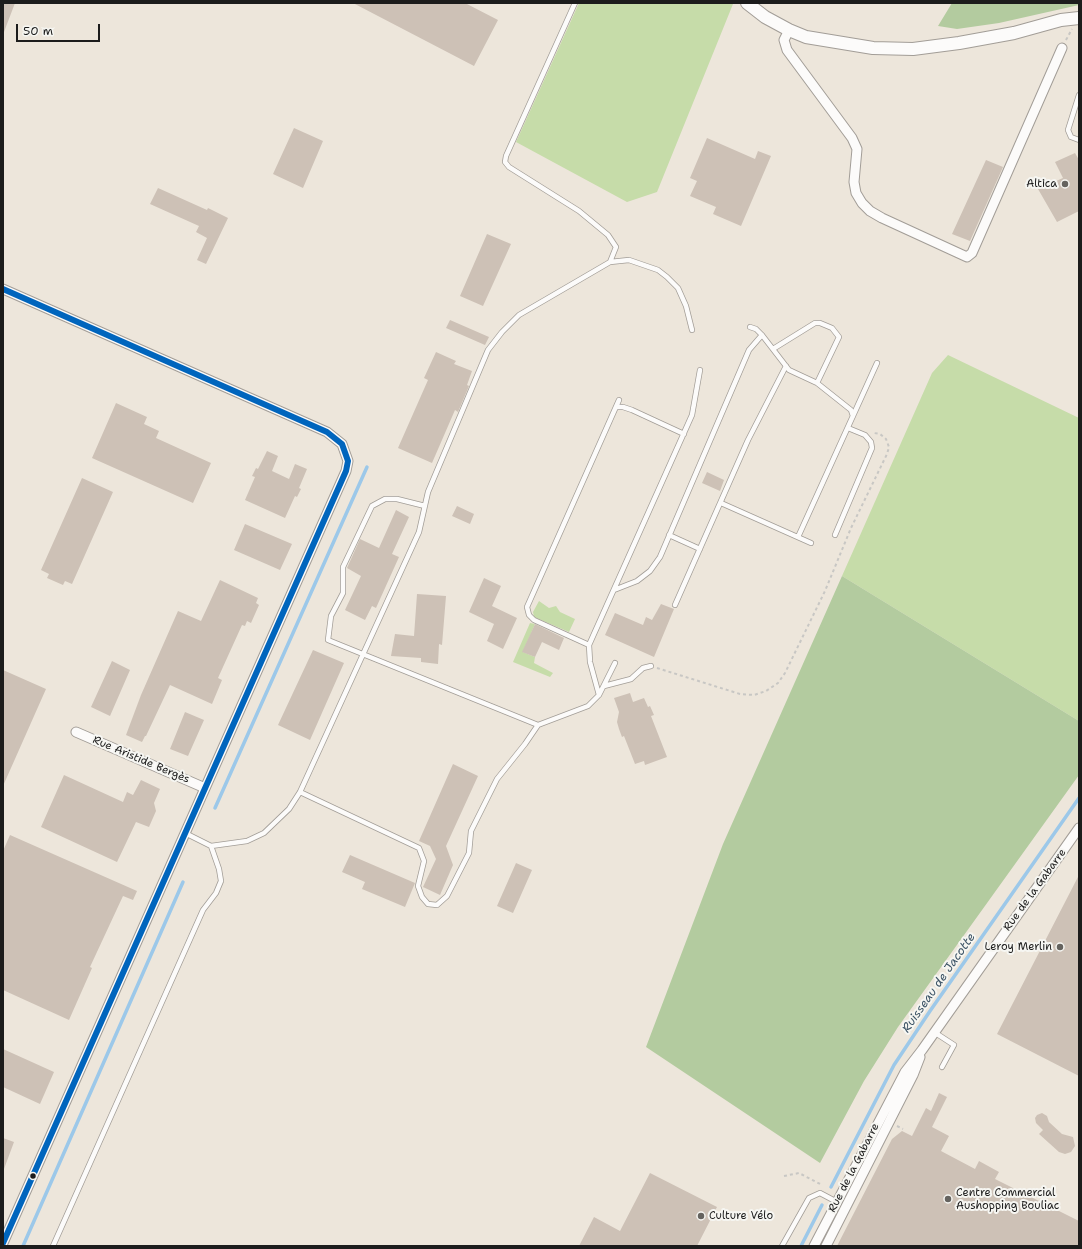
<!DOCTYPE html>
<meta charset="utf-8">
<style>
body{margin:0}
#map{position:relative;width:1082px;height:1249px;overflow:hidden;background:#ede6db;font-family:"Shantell Sans",sans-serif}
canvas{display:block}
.frame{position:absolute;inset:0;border:4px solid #1c1c1c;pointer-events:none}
.scale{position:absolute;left:16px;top:24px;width:84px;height:18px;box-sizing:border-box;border:2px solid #1c1c1c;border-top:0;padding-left:5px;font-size:12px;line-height:14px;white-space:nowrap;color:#1c1c1c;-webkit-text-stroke:3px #f6f6f2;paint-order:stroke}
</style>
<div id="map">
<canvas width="1082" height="1249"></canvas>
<div class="frame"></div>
<div class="scale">50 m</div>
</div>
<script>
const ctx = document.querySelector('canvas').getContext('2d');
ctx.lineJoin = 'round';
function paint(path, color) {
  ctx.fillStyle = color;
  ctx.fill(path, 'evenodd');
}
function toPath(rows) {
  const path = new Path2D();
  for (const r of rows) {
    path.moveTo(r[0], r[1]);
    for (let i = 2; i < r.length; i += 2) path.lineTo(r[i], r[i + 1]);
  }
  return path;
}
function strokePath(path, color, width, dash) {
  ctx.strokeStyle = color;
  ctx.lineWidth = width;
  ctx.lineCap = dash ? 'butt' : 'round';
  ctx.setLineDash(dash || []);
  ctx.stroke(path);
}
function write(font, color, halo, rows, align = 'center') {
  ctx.font = font + ' "Shantell Sans",sans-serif';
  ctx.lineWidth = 4;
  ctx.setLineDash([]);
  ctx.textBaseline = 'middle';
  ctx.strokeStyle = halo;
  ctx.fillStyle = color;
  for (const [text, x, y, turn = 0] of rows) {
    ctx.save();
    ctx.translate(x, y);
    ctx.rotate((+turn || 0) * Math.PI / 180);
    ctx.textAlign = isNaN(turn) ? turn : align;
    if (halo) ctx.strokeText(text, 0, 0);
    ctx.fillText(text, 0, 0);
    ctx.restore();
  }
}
paint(toPath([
 [579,3,733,4,657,192,627,202,516,142],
 [948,355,1079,418,1079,721,842,576,932,373],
 [539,601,549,608,556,606,560,612,575,619,569,632,534,617,533,612],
 [530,623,535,624,523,652,535,657,534,663,553,673,550,677,513,662]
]), '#c6dca9');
paint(toPath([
 [952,3,1079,3,1079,5,999,23,957,29,938,26],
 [842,576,1079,721,1079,775,898,1027,864,1081,820,1163,646,1047,723,844]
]), '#b3cb9f');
strokePath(toPath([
 [215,808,367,467],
 [831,1187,894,1065,930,1011,1079,798],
 [23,1246,183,882],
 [801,1246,822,1205]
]), '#9cc8e9', 3.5);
paint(toPath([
 [3,3,15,3,4,32,3,32],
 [353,3,465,3,498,20,474,66],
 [294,128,323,141,303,188,273,174],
 [707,138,755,159,758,151,771,156,741,226,713,214,716,207,690,196,697,181,690,178],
 [1075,153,1079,160,1079,211,1057,222,1038,189,1063,178,1055,162],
 [986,160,1003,167,970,241,952,234],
 [158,188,207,210,208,208,228,218,206,264,197,260,207,238,196,232,199,226,150,204],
 [487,234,511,244,483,306,460,296],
 [450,320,489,337,485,345,446,328],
 [436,352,456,361,454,364,472,371,467,385,469,386,458,412,455,410,432,463,398,448,428,380,424,378],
 [116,403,147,417,144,424,159,431,156,438,211,463,193,503,92,458],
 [267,451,278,456,272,471,289,479,295,464,307,469,299,488,301,489,297,497,295,496,285,518,245,500,255,477,252,476,256,468,258,469],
 [707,472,724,480,720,491,702,483],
 [82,478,113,492,72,584,65,581,63,585,47,578,49,574,41,570],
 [457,506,474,514,470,524,452,516],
 [396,510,409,517,392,554,399,557,376,608,372,606,365,620,345,610,361,576,347,568,360,539,379,548],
 [245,524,292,544,280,570,234,550],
 [484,578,501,586,492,606,517,618,503,649,487,641,494,624,469,612],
 [220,580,258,598,256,603,259,605,251,623,247,621,245,626,242,625,218,678,222,680,212,704,170,685,146,736,145,736,142,742,126,735,141,695,178,611,201,621],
 [417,594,446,596,442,645,439,644,438,664,421,662,421,658,391,656,395,634,414,636],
 [661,604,674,609,654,657,605,635,615,613,643,625,646,617,652,620],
 [535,624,564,638,559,650,542,642,535,657,522,652],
 [313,650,344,663,310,740,278,725],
 [112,661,130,670,110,716,91,707],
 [3,670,46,689,3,786],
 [630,693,633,702,644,698,648,707,650,706,654,715,651,716,667,757,645,765,644,761,635,764,624,736,622,737,619,729,617,722,619,712,614,698],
 [185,712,204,720,188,756,170,749],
 [453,764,478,776,446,846,453,865,440,895,423,887,436,859,430,846,419,841],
 [64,775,123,802,127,792,133,795,141,780,160,789,154,803,156,811,149,827,136,822,117,862,41,827],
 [10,835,137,891,133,900,123,896,90,967,92,968,69,1020,3,990,3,851],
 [350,855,415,883,405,907,362,889,365,882,342,872],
 [516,863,532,870,513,913,497,906],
 [1079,875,1079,1076,997,1034],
 [3,1049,54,1072,40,1104,3,1087],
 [939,1093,947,1097,932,1127,949,1136,941,1151,975,1169,979,1161,999,1172,995,1179,1079,1221,1079,1246,837,1246,892,1139,902,1131,912,1136,926,1108,931,1111],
 [1042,1113,1047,1116,1049,1122,1062,1134,1073,1137,1075,1146,1071,1152,1065,1154,1059,1152,1039,1134,1043,1130,1036,1123,1035,1118,1037,1115],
 [3,1138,14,1142,4,1169,3,1169],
 [650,1173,717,1207,697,1246,579,1246,594,1217,620,1231]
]), '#cdc1b6');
const lane = toPath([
 [1079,95,1068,130,1071,137,1079,140],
 [610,262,629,260,658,270,667,277,678,288,686,306,692,330],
 [750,327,756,329,762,335,789,370,817,383,851,410,853,416],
 [773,349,815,323,820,323,832,328,839,337,817,383],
 [616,407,623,407,632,410,684,434],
 [721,503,811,543],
 [425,506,397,499,385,499,372,506,343,567,343,593,331,616,328,640,538,725,588,706,599,695,615,663],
 [669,535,700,549],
 [835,535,872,448,871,442,865,435,848,428],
 [798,537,877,363],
 [614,590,637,581,650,571,660,557,749,350,762,335],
 [675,605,748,440,786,366],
 [589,645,534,620,529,615,527,607,619,400],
 [604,686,631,679,643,668,651,666],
 [599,695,590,662,589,645,692,415,700,370],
 [300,792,419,848,424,861,418,886,422,897,428,904,437,905,447,896,469,853,471,831,497,779,525,744,538,725],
 [185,833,211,846,247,841,264,833,289,809,300,792,419,532,428,492,488,350,502,332,519,315,610,262,616,247,608,235,579,211,509,167,505,162,506,156,575,3],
 [934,1032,954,1045,942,1067],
 [53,1246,203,910,216,893,221,881,219,869,211,846],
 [782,1246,809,1198,820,1193,837,1202]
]);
const street = toPath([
 [789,30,784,40,787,50,852,138,857,149,854,182,856,193,862,203,870,211,882,218,967,257,972,253,1062,48],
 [3,289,327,432,342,444,348,461,346,471,3,1243],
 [76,732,205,788],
 [814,1246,905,1072,922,1050,1079,828],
 [826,1246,913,1075,920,1057]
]);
const secondary = toPath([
 [747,3,765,17,789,30,806,37,873,48,913,49,959,43,1014,33,1061,20,1079,18]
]);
strokePath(lane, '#a29d97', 6);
strokePath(street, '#a29d97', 11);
strokePath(secondary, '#a29d97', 14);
strokePath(toPath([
 [1066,40,1072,29],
 [657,668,740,694,754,695,766,691,778,683,785,673,825,591,851,528,887,454,889,447,886,439,880,434,874,433],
 [897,1126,903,1129],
 [784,1176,799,1173,822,1185]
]), '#c8c7c4', 2, [3, 3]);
strokePath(lane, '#fcfbfa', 4.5);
strokePath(street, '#fcfbfa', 9);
strokePath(secondary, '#fcfbfa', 12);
strokePath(toPath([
 [3,289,327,432,342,444,348,461,346,471,3,1243]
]), '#0065bd', 6);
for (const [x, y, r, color] of [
 [1065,184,4,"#65635f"],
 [1060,947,4,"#65635f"],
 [33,1176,3.5,"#1c1c1c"],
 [948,1199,4,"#65635f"],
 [701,1216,4,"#65635f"]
]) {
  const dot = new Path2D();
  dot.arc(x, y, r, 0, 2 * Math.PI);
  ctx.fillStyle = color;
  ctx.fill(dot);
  strokePath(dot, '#f6f6f2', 1.5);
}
write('11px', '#1c1c1c', '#f6f6f2', [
 ["Altica",1057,184],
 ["Leroy Merlin",1052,947],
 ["Centre Commercial",956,1193,"left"],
 ["Aushopping Bouliac",956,1206,"left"],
 ["Culture Vélo",709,1216,"left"]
], 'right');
write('11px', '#1c1c1c', '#f6f6f2', [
 ["Rue Aristide Bergès",141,760,23],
 ["Rue de la Gabarre",1035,890,-54],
 ["Rue de la Gabarre",854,1168,-63]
]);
write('italic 12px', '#3d5466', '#f6f6f2', [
 ["Ruisseau de Jacotte",939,983,-55]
]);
</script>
